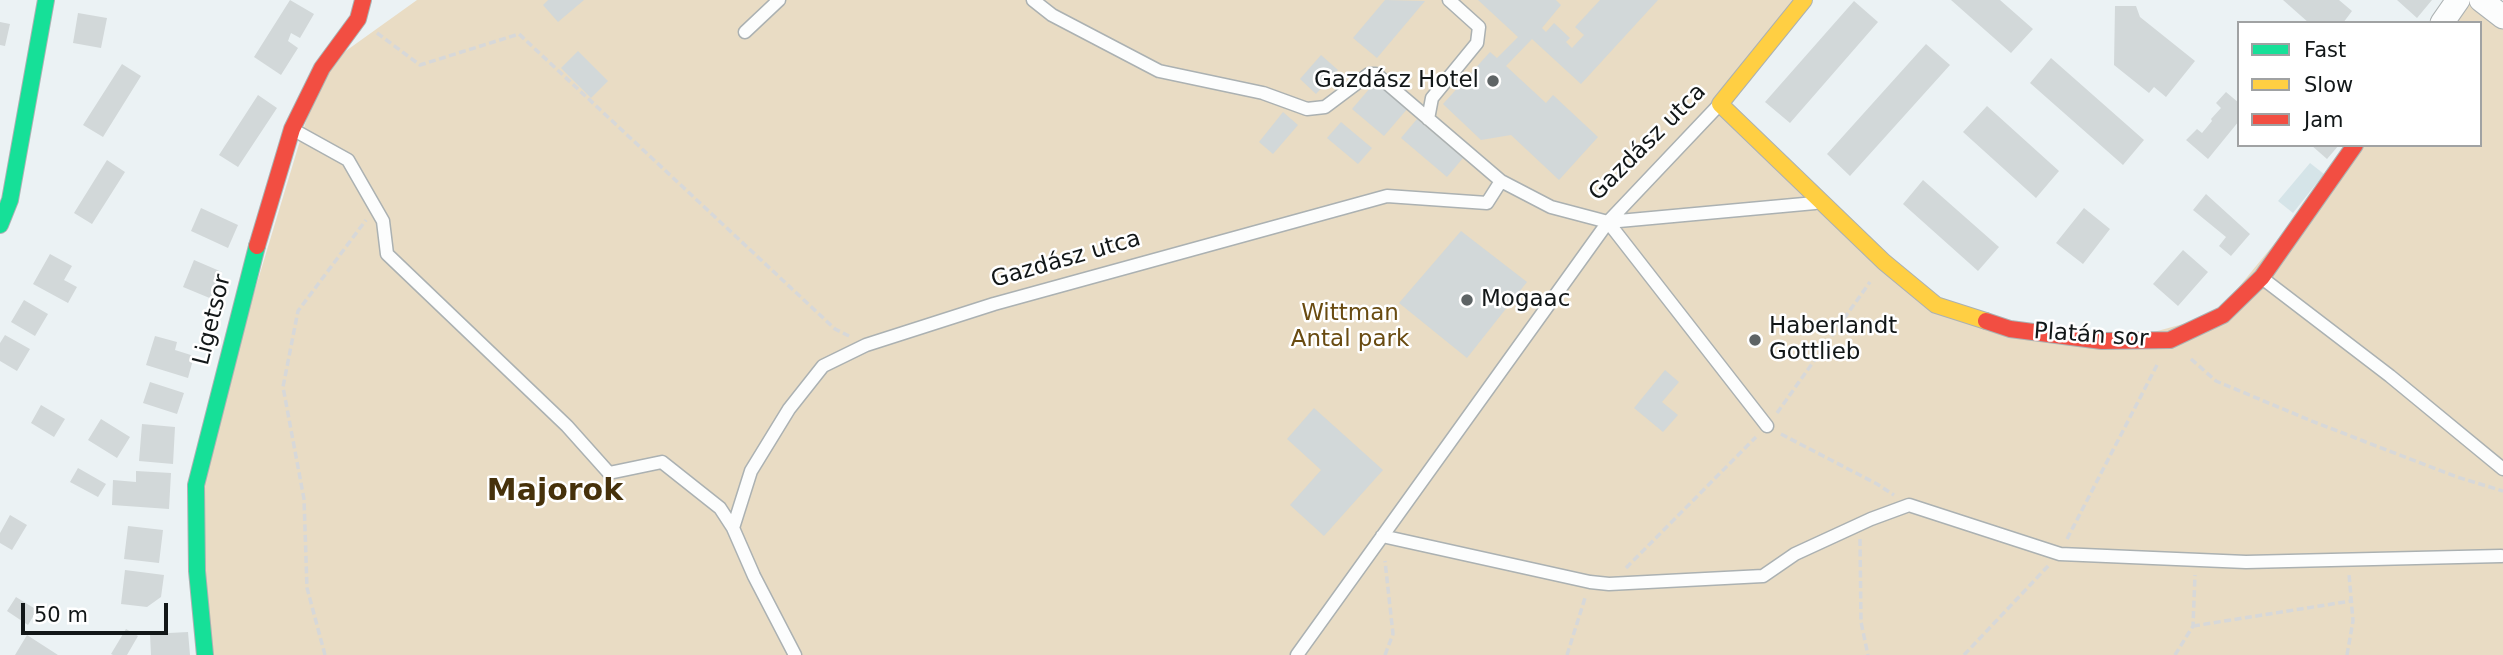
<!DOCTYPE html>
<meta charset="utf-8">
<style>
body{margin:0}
#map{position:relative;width:2503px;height:655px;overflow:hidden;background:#ebf2f4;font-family:"DejaVu Sans",sans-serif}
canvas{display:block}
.legend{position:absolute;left:2237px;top:21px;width:245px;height:126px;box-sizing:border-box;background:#fff;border:2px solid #a0a2a3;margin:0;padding:9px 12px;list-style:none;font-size:21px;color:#121718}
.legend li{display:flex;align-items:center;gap:14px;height:35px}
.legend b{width:35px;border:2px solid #a0a2a3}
.scale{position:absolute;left:21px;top:603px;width:147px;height:32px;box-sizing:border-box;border:4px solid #121718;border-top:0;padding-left:9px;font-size:21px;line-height:24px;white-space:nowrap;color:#121718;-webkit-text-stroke:5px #fff;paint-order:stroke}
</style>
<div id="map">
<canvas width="2503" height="655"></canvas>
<ul class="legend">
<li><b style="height:9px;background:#16e098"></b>Fast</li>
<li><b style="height:9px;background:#ffcf43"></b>Slow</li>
<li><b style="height:9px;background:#f24e42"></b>Jam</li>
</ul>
<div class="scale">50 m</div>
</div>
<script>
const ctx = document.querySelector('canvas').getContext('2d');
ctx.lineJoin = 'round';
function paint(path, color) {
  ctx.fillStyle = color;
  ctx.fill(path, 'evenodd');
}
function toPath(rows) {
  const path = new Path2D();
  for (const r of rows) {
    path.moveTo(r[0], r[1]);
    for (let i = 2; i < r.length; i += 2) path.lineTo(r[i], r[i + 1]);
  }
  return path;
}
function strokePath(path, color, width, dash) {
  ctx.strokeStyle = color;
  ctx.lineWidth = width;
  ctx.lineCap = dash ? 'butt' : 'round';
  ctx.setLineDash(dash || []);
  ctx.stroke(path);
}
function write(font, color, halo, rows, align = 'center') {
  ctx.font = font + ' "DejaVu Sans",sans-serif';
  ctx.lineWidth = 5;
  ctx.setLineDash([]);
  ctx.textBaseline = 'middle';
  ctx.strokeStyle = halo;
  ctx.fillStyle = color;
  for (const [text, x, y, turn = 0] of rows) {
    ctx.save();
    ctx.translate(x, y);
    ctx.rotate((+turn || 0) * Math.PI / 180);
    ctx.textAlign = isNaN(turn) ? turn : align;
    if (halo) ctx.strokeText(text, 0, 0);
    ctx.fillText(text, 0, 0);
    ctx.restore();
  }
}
paint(toPath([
 [2310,163,2324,174,2293,213,2278,201]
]), '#d5e4e8');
paint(toPath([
 [417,0,1804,0,1720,104,1936,305,2117,342,2216,315,2355,145,2480,145,2480,23,2442,23,2458,0,2481,0,2503,17,2503,655,205,655,196,485,322,68]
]), '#e9dcc4');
paint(toPath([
 [290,0,314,14,300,38,291,33,288,41,298,48,281,75,254,57],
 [548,0,584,0,558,22,543,5],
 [1385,0,1425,1,1377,58,1353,38],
 [1478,0,1556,0,1561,5,1542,28,1546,32,1554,23,1570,38,1566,42,1572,48,1584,35,1575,27,1600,0,1658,0,1581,84,1532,39,1506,66,1546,103,1553,95,1598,137,1559,180,1511,135,1481,140,1443,104,1490,52,1497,58,1518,37],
 [1951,0,2000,0,2033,29,2011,53],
 [2283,0,2339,0,2352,11,2343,23,2309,23],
 [2397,0,2432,0,2417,18],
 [1854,1,1878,22,1790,123,1765,102],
 [2115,6,2136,6,2140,17,2195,61,2166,97,2154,87,2149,93,2114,65],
 [78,13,107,18,101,48,73,43],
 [0,22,10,24,5,46,0,45],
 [1926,44,1950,65,1850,176,1827,154],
 [578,51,608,81,591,98,561,68],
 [1321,55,1338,70,1316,94,1300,79],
 [2051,58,2144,140,2123,165,2030,83],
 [122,64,141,76,103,137,83,125],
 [1376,81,1408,108,1384,136,1352,109],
 [2226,92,2239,103,2239,121,2208,159,2186,140,2197,129,2202,133,2212,121,2211,119,2221,108,2216,103],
 [258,95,277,108,238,167,219,155],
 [1987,106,2059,171,2036,198,1963,132],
 [1283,112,1298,125,1273,154,1259,142],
 [1417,119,1463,158,1447,177,1401,138],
 [1341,122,1372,148,1358,164,1327,138],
 [2311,145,2339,145,2327,159],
 [107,160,125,172,92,224,74,213],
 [1923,180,1999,247,1978,271,1903,204],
 [2206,194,2250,234,2231,256,2219,246,2226,237,2193,210],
 [201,208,238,225,228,248,191,231],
 [2084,208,2110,229,2083,264,2056,243],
 [1461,231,1527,282,1467,358,1399,303],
 [2183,250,2208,272,2178,306,2153,284],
 [50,254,72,266,64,280,77,287,68,303,33,284],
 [194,260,222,272,212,299,183,287],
 [24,300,48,314,35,336,11,322],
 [5,335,30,349,17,371,0,361,0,343],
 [155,336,177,342,175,350,194,356,188,378,146,365],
 [1665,370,1679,382,1662,402,1678,415,1663,432,1634,408],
 [150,382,184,393,177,414,143,403],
 [41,405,65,419,54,437,31,423],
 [1314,408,1383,470,1324,536,1290,505,1321,470,1287,439],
 [101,419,130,437,117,458,88,440],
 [142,424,175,427,173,464,139,461],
 [78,468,106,484,98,497,70,482],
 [136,471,171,473,169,509,112,505,113,480,136,482],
 [10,515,27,525,12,550,0,543,0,533],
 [128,526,163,530,159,563,124,559],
 [125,570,164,575,161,597,147,607,121,604],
 [16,597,37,610,28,625,7,611],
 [126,629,138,636,127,655,113,655,111,654],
 [188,632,190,655,151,655,150,634],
 [27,635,58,655,15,655]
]), '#d2d8d9');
const lane = toPath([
 [1033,0,1052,15,1159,71,1263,93,1307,109,1325,107,1369,74,1376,74,1501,181],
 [745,32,779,0],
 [1428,119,1432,98,1477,43,1479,27,1449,0],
 [292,129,348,160,383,221,387,254,567,426,609,473,662,462,720,508,733,528],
 [1608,222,1767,426],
 [2262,278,2390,376,2503,469],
 [1382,536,1590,582,1609,584,1763,576,1795,554,1871,519,1909,505,2060,554,2246,562,2501,556],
 [795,655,754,576,733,528,751,471,789,409,823,366,866,345,994,304,1387,196,1487,203,1501,181,1551,207,1608,222,1815,203],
 [1297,655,1608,222,1718,106]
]);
const street = toPath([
 [2481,0,2503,17],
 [2442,23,2458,0]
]);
const fast = toPath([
 [0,225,10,200,46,0],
 [205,655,197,571,196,485,257,246]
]);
const slow = toPath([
 [1804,0,1720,104,1884,262,1936,305,1986,321]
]);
const jam = toPath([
 [257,246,292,129,322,68,358,19,363,0],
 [1986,321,2010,329,2102,341,2170,340,2223,315,2262,277,2355,145]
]);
strokePath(lane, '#abb1b2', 15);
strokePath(street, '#abb1b2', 25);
strokePath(fast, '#abb1b2', 18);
strokePath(slow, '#abb1b2', 18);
strokePath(jam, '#abb1b2', 18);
strokePath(toPath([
 [377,33,420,65,519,34,835,329,849,336],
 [2191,359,2216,381,2314,422,2457,477,2503,491],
 [1777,413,1870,282],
 [1781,434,1877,484,1894,495],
 [1860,539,1861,622,1868,655],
 [2067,539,2157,365],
 [1626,568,1756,437],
 [2193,626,2351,601],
 [325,655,307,588,304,499,283,387,298,311,366,220],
 [1385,655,1393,634,1385,561],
 [1567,655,1585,598],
 [1964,655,2049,565],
 [2175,655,2193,626,2195,575],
 [2347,655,2353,621,2349,574]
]), '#d7d8d9', 3.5, [7, 3.5]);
strokePath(lane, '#fcfdfd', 12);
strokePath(street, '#fcfdfd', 23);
strokePath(fast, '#16e098', 16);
strokePath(slow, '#ffcf43', 16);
strokePath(jam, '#f24e42', 16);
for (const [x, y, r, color] of [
 [1493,81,7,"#5e6465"],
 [1467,300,7,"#5e6465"],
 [1755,340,7,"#5e6465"]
]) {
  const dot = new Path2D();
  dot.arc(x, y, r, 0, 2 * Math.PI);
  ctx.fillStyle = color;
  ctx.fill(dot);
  strokePath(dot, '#fff', 2.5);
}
write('23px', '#121718', '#fff', [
 ["Gazdász Hotel",1479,81,"right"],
 ["Mogaac",1481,300],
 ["Haberlandt",1769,327],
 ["Gottlieb",1769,353]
], 'left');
write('23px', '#121718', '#fff', [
 ["Gazdász utca",1648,143,-45],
 ["Gazdász utca",1066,260,-16],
 ["Ligetsor",213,320,-76],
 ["Platán sor",2091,336,4]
]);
write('23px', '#694b11', '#fff', [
 ["Wittman",1350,314],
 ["Antal park",1350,340]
]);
write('bold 30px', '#46310b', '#fff', [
 ["Majorok",555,492]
]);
</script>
